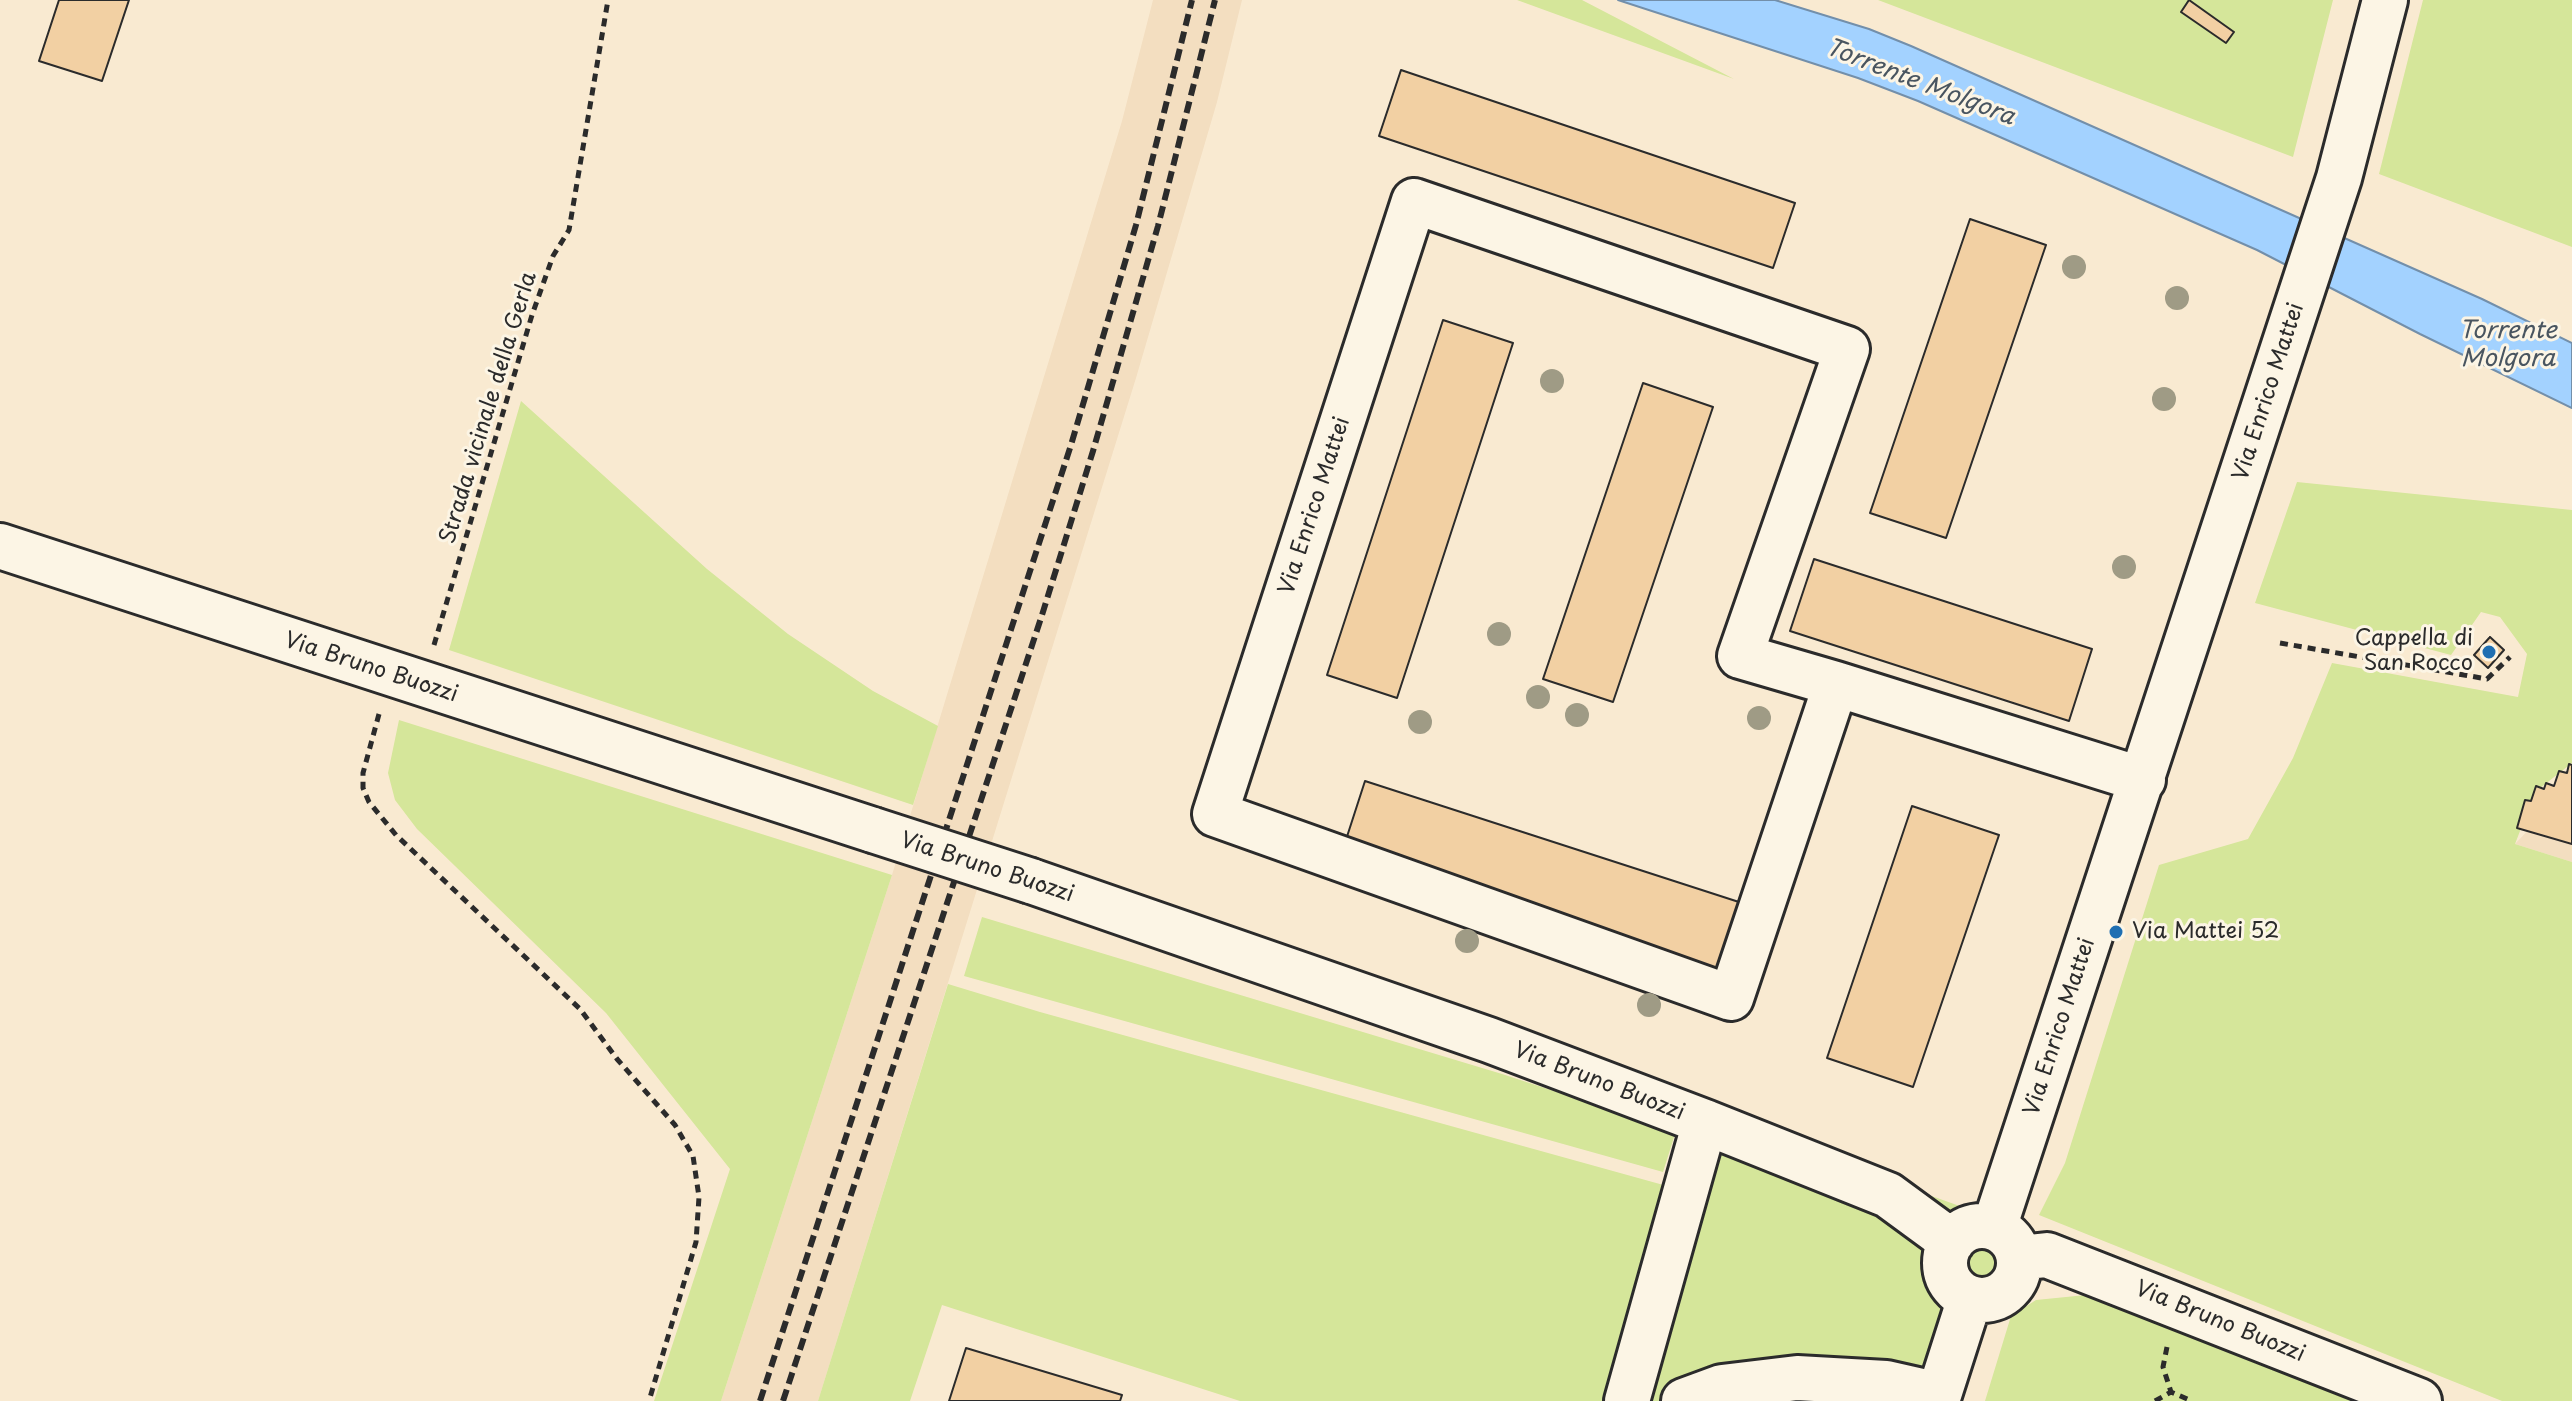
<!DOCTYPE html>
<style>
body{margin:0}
canvas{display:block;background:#f9ead1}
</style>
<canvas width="2572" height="1401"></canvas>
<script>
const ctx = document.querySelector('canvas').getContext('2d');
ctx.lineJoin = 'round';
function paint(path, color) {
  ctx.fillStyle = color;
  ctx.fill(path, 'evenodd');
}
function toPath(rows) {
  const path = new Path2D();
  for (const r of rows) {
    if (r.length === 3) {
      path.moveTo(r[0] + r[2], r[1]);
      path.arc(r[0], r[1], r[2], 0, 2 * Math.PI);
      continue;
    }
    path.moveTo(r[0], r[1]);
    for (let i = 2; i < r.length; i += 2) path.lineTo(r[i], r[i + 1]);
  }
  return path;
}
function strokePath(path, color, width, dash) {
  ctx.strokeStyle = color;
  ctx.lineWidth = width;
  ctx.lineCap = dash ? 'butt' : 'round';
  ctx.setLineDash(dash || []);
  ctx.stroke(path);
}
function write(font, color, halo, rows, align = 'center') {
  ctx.font = font + ' "Playpen Sans",sans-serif';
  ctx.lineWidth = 6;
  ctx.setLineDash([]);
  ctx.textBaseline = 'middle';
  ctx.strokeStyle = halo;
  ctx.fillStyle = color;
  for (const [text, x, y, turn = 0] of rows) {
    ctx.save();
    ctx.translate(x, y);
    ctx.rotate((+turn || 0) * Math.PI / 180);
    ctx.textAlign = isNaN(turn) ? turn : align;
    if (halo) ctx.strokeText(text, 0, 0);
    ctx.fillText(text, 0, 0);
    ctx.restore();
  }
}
paint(toPath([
 [1153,0,1242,0,1217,102,1136,378,818,1401,721,1401,892,875,1122,121],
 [2572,784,2572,862,2515,844]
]), '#f3dec0');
paint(toPath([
 [1517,0,1582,0,1734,79],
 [1878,0,2333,0,2293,157],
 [2423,0,2572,0,2572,247,2379,174],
 [521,401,707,569,788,634,873,691,938,726,913,805,449,650],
 [2297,482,2572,510,2572,763,2535,792,2515,844,2572,862,2572,1401,2502,1401,2039,1215,2065,1163,2159,865,2248,839,2293,758,2332,663,2518,697,2527,654,2500,617,2481,612,2451,655,2255,603],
 [399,720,892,875,721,1401,654,1401,730,1169,606,1013,417,829,395,800,388,773],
 [982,917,1502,1074,1676,1131,1663,1172,964,976],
 [948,984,1040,1012,1685,1191,1707,1116,2013,1225,1956,1401,1240,1401,942,1305,910,1401,818,1401],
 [2086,1295,2360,1401,1985,1401,2011,1316,2036,1300]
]), '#d5e69a');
const water = toPath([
 [1618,0,1775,0,1869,29,1911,46,2482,299,2572,343,2572,408,2420,334,2257,250,1918,101,1858,78,1618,0]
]);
paint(water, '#a3d2ff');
strokePath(water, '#738faa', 2);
const building = toPath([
 [59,0,129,0,102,81,39,61,59,0],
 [2189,0,2234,32,2226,43,2181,12,2189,0],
 [1401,70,1795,203,1773,268,1379,136,1401,70],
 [1970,219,2046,245,1946,538,1870,513,1970,219],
 [1443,320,1513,343,1397,698,1327,675,1443,320],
 [1643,383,1713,407,1613,702,1543,679,1643,383],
 [1814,559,2092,649,2069,721,1790,631,1814,559],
 [2490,637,2504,650,2488,668,2474,655,2490,637],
 [2569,764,2572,765,2572,844,2517,828,2525,800,2531,801,2536,786,2544,789,2546,783,2554,786,2559,771,2567,773,2569,764],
 [1365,781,1742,903,1720,974,1342,852,1365,781],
 [1912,806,1999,835,1913,1087,1827,1058,1912,806],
 [966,1348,1122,1395,1120,1401,949,1401,966,1348]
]);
paint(building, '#f2d0a3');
strokePath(building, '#2b2b2b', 2);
const minor = toPath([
 [0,546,873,830],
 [1836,684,1731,998,1215,814,1414,201,1847,349,1740,656,1836,684,2143,780],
 [1031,881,1489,1040,1705,1122,1888,1195,1952,1242],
 [1982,1263,37],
 [1994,1228,2339,178,2385,0],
 [2019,1258,2047,1255,2419,1401],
 [1627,1401,1705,1122],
 [1684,1401,1722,1387,1797,1378,1886,1383,1939,1395],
 [1937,1401,1970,1298]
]);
strokePath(minor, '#2b2b2b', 50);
strokePath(toPath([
 [2280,643,2487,679,2510,657],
 [434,645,532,315,553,256,569,230,608,0],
 [379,714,363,773,363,788,369,802,396,835,580,1009,617,1059,675,1125,693,1156,699,1197,696,1242,649,1401],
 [2167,1347,2163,1367,2171,1392],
 [2155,1401,2171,1392,2192,1401]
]), '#2b2b2b', 5, [8, 6]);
strokePath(minor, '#fcf5e5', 44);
strokePath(toPath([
 [760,1401,1071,445,1136,225,1192,0],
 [783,1401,1042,615,1093,451,1158,226,1215,0]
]), '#2b2b2b', 6, [12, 6]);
const minorBridge = toPath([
 [873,830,1031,881]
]);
strokePath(minorBridge, '#2b2b2b', 50, []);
strokePath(minorBridge, '#fcf5e5', 44);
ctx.fillStyle = '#9f9b85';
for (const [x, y] of [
 [2074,267],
 [2177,298],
 [1552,381],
 [2164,399],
 [2124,567],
 [1499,634],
 [1538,697],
 [1577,715],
 [1759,718],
 [1420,722],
 [1467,941],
 [1649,1005]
]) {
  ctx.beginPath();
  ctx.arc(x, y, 12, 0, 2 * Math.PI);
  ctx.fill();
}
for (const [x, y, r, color] of [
 [2489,652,8,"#1f6fb2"],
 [2116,932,8,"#1f6fb2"]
]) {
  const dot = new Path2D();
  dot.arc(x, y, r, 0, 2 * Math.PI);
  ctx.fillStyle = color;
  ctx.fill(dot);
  strokePath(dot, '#fcf5e5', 3);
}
write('22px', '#2b2b2b', '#fcf5e5', [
 ["Via Enrico Mattei",2269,392,-72],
 ["Strada vicinale della Gerla",489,408,-73],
 ["Via Enrico Mattei",1315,506,-72],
 ["Via Bruno Buozzi",371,668,18],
 ["Via Bruno Buozzi",987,868,18],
 ["Via Enrico Mattei",2060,1027,-72],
 ["Via Bruno Buozzi",1599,1082,21],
 ["Via Bruno Buozzi",2220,1322,22]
]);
write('22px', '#2b2b2b', '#fcf5e5', [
 ["Cappella di",2473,639],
 ["San Rocco",2473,664],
 ["Via Mattei 52",2132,932,"left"]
], 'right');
write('italic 24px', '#495560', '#fcf5e5', [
 ["Torrente Molgora",1920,83,21],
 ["Torrente",2508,331],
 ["Molgora",2508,359]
]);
</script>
